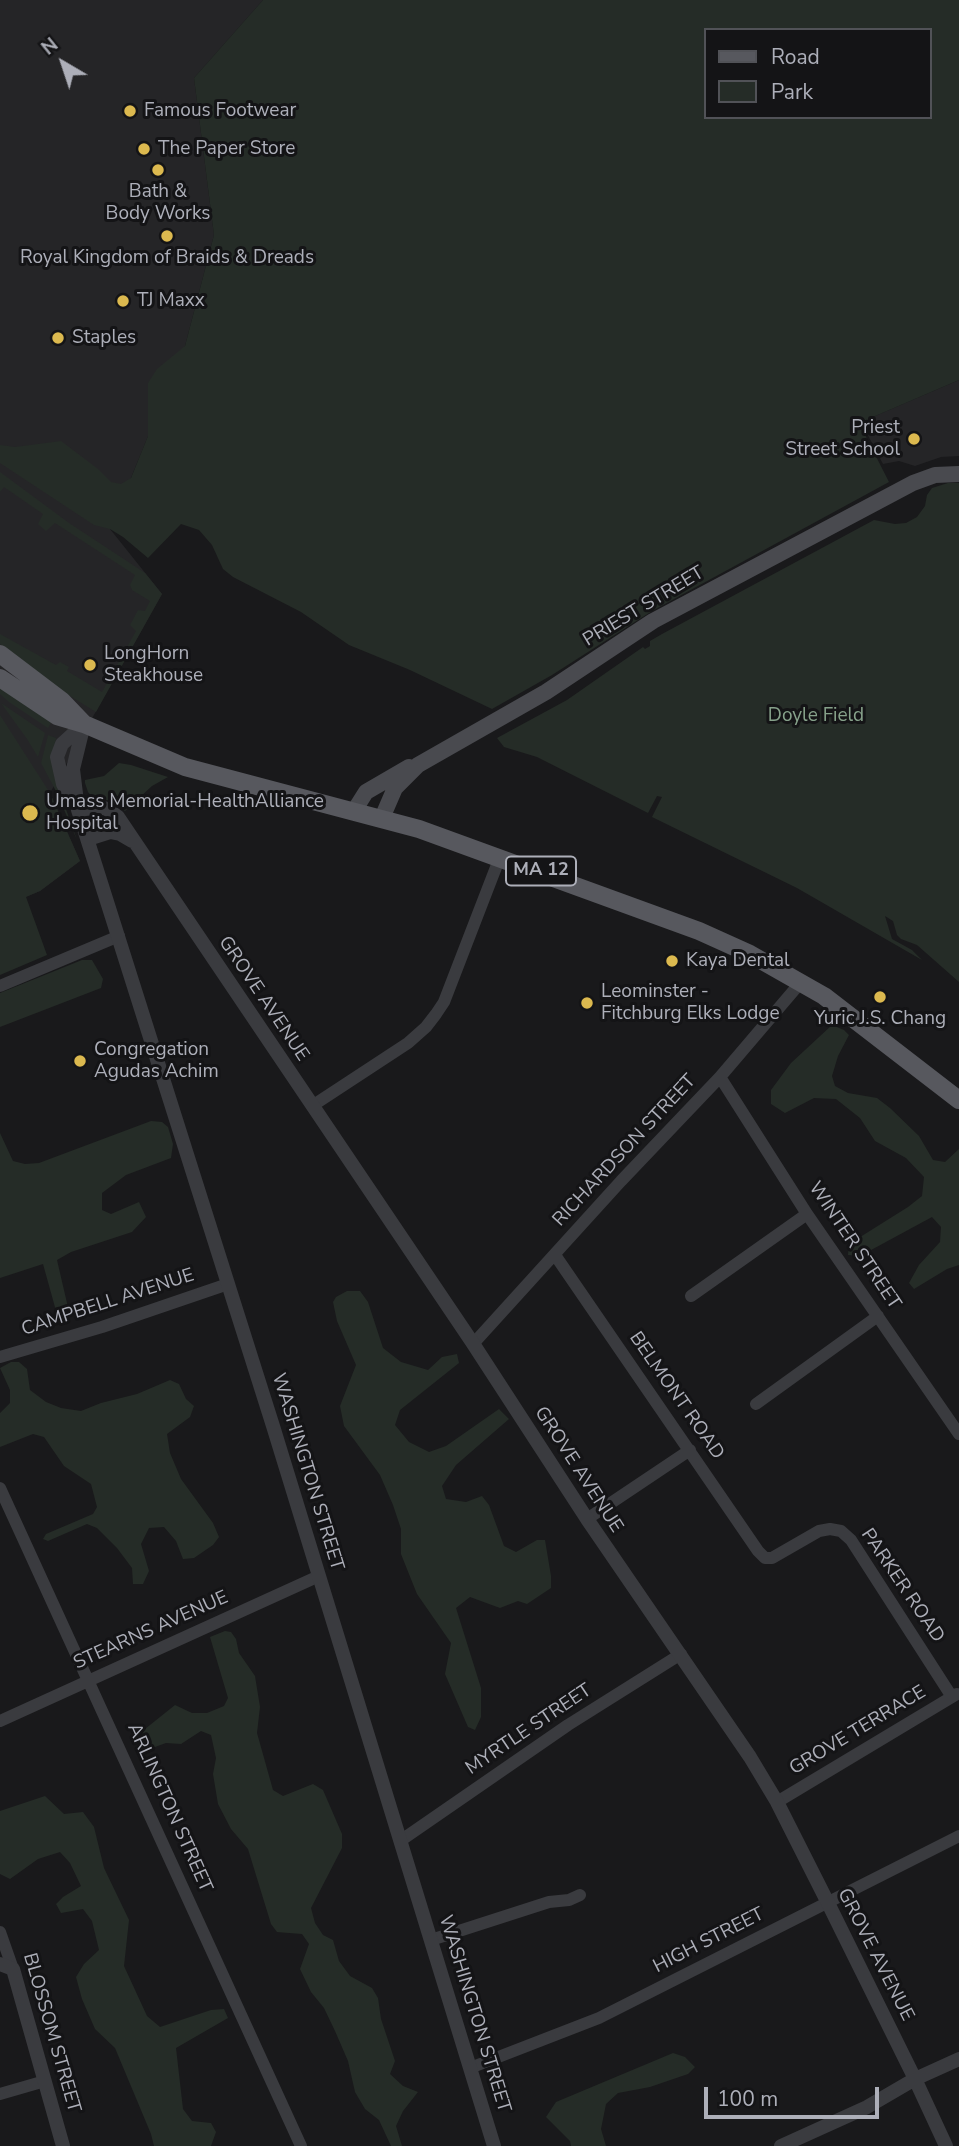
<!DOCTYPE html>
<style>
body{margin:0}
#map{position:relative;width:959px;height:2146px;overflow:hidden;background:#19191b;font-family:"Nunito Sans",sans-serif}
canvas{display:block}
.legend{position:absolute;left:704px;top:28px;width:228px;height:91px;box-sizing:border-box;background:#141416;border:2px solid #515257;margin:0;padding:9px 12px;list-style:none;font-size:21px;color:#adafb9}
.legend li{display:flex;align-items:center;gap:14px;height:35px}
.legend b{width:35px;border:2px solid #515257}
.north{position:absolute;left:28px;top:28px;width:70px;height:70px;-webkit-text-stroke:5px #141416;paint-order:stroke;rotate:321deg;font-size:19px;font-weight:700;line-height:28px;text-align:center;color:#adafb9}
.north::after{content:'';display:block;margin:auto;width:24px;height:32px;background:#adafb9;clip-path:polygon(50% 0,100% 100%,50% 72%,0 100%)}
.scale{position:absolute;left:704px;top:2087px;width:175px;height:32px;box-sizing:border-box;border:4px solid #adafb9;border-top:0;padding-left:9px;font-size:21px;line-height:24px;white-space:nowrap;color:#adafb9;-webkit-text-stroke:5px #141416;paint-order:stroke}
</style>
<div id="map">
<canvas width="959" height="2146"></canvas>
<ul class="legend">
<li><b style="height:9px;background:#57585e"></b>Road</li>
<li><b style="height:19px;background:#252c27"></b>Park</li>
</ul>
<div class="north">N</div>
<div class="scale">100 m</div>
</div>
<script>
const ctx = document.querySelector('canvas').getContext('2d');
ctx.lineJoin = 'round';
function paint(path, color) {
  ctx.fillStyle = color;
  ctx.fill(path, 'evenodd');
}
function toPath(rows) {
  const path = new Path2D();
  for (const r of rows) {
    path.moveTo(r[0], r[1]);
    for (let i = 2; i < r.length; i += 2) path.lineTo(r[i], r[i + 1]);
  }
  return path;
}
function strokePath(path, color, width, dash) {
  ctx.strokeStyle = color;
  ctx.lineWidth = width;
  ctx.lineCap = dash ? 'butt' : 'round';
  ctx.setLineDash(dash || []);
  ctx.stroke(path);
}
function write(font, color, halo, rows, align = 'center') {
  ctx.font = font + ' "Nunito Sans",sans-serif';
  ctx.lineWidth = 6;
  ctx.setLineDash([]);
  ctx.textBaseline = 'middle';
  ctx.strokeStyle = halo;
  ctx.fillStyle = color;
  for (const [text, x, y, turn = 0] of rows) {
    ctx.save();
    ctx.translate(x, y);
    ctx.rotate((+turn || 0) * Math.PI / 180);
    ctx.textAlign = isNaN(turn) ? turn : align;
    if (halo) ctx.strokeText(text, 0, 0);
    ctx.fillText(text, 0, 0);
    ctx.restore();
  }
}
paint(toPath([
 [0,0,263,0,194,78,214,235,185,346,110,529,162,594,50,793,80,861,40,891,0,907],
 [959,380,959,456,941,457,915,466,899,461,883,464,861,422]
]), '#252527');
paint(toPath([
 [263,0,959,0,959,380,859,423,889,482,652,611,552,675,492,709,410,670,349,645,301,612,233,577,223,569,212,545,199,530,181,524,148,558,123,537,110,529,94,525,0,463,0,445,15,447,61,441,98,469,111,482,121,484,131,478,148,436,148,383,157,369,185,346,214,235,194,78],
 [705,30,929,30,929,117,705,117],
 [0,472,69,523,145,573,162,594,96,712,54,686,8,651,0,644,0,634,56,665,60,662,69,667,67,671,102,692,136,631,130,625,138,610,145,611,150,601,132,590,130,585,135,575,55,523,46,531,38,524,43,514,4,487,0,492],
 [948,483,959,483,959,982,917,945,901,939,897,935,893,921,885,916,892,939,912,950,922,960,797,888,652,817,662,797,657,796,648,813,537,757,504,747,497,738,567,700,643,647,645,649,650,646,650,641,662,634,874,520,895,524,906,523,917,517,925,506,927,495,932,488],
 [0,687,48,720,51,723,48,728,9,702,0,694],
 [1,703,45,733,38,757,27,739],
 [0,715,50,793,80,861,40,891,26,897,47,955,0,975],
 [48,735,56,738,54,776,77,840,57,793,41,763],
 [119,763,131,765,168,777,152,786,125,811,113,801,93,798,88,792,85,783,85,780,104,776],
 [82,960,92,960,103,979,101,988,0,1027,0,993],
 [832,1025,844,1030,849,1035,838,1056,832,1076,835,1086,848,1093,877,1098,890,1108,919,1136,933,1160,945,1162,959,1149,959,1265,947,1269,914,1289,909,1283,919,1265,940,1242,941,1227,932,1217,860,1256,848,1255,849,1244,908,1207,922,1196,924,1177,906,1158,875,1141,860,1118,836,1099,814,1098,785,1113,771,1104,771,1090,791,1063],
 [151,1121,162,1122,168,1127,173,1144,171,1158,126,1175,102,1193,102,1210,111,1214,139,1202,146,1217,132,1232,71,1252,57,1260,70,1316,68,1321,58,1318,43,1264,0,1278,0,1133,13,1161,25,1164,39,1163],
 [347,1291,360,1291,368,1302,383,1348,401,1362,428,1370,442,1357,457,1354,459,1363,400,1410,395,1425,409,1442,429,1452,446,1446,499,1409,509,1419,456,1465,442,1486,446,1499,466,1502,482,1496,489,1505,504,1546,516,1552,537,1540,545,1540,551,1576,551,1588,527,1604,518,1601,500,1608,470,1597,456,1608,481,1688,481,1717,475,1730,468,1727,445,1674,451,1643,417,1594,401,1554,401,1529,393,1505,380,1475,344,1426,340,1406,356,1365,337,1321,333,1302,336,1297],
 [11,1362,19,1362,27,1369,30,1390,46,1402,61,1408,81,1411,101,1403,137,1394,170,1380,179,1384,186,1399,194,1406,190,1417,167,1434,170,1453,181,1479,213,1523,219,1537,213,1545,194,1558,183,1559,176,1541,164,1527,149,1528,141,1544,149,1571,143,1584,133,1584,132,1568,117,1548,97,1528,87,1524,48,1541,43,1539,46,1534,93,1514,97,1507,91,1484,64,1466,44,1437,33,1434,0,1447,0,1413,10,1403,10,1390,0,1368],
 [225,1631,231,1632,236,1639,239,1653,255,1676,260,1707,257,1733,273,1790,283,1796,313,1784,323,1790,342,1834,342,1848,311,1908,315,1923,323,1935,333,1940,339,1961,350,1976,372,1988,378,1998,381,2019,395,2061,390,2074,403,2086,418,2092,403,2111,396,2126,402,2146,391,2146,379,2120,365,2109,355,2092,348,2061,335,2031,324,2008,311,1992,300,1969,309,1944,302,1934,277,1932,271,1924,248,1849,231,1829,218,1804,213,1774,216,1758,211,1735,201,1731,181,1744,166,1743,141,1752,135,1748,145,1729,175,1705,192,1713,207,1713,224,1706,228,1698,210,1637],
 [45,1796,64,1814,83,1812,94,1827,104,1868,129,1920,124,1966,147,2016,160,2027,211,2010,224,2009,228,2018,176,2048,183,2109,192,2121,211,2123,216,2132,211,2146,154,2146,151,2134,115,2048,95,2029,82,1999,76,1977,84,1964,99,1950,92,1921,83,1909,61,1913,56,1904,63,1897,81,1886,70,1863,60,1852,38,1859,10,1879,0,1874,0,1811],
 [673,2053,685,2057,695,2067,688,2074,650,2087,618,2093,606,2104,601,2129,606,2146,571,2146,570,2141,546,2117,556,2102]
]), '#252c27');
strokePath(toPath([
 [0,986,119,936],
 [720,1077,807,1214,959,1434],
 [312,1106,408,1043,426,1027,436,1014,444,1002,500,857],
 [555,1255,758,1551,765,1558,772,1558,819,1531,830,1529,841,1531,851,1540,952,1697],
 [691,1296,807,1214],
 [473,1344,621,1181,720,1077,801,982],
 [0,1357,102,1327,228,1284],
 [756,1404,878,1316],
 [0,1488,301,2146],
 [587,1519,690,1450],
 [0,1721,319,1576],
 [777,1802,957,1694],
 [400,1841,568,1725,681,1654],
 [0,1932,13,1969],
 [431,1940,549,1902,569,1900,580,1895],
 [470,2068,599,2018,959,1836],
 [0,2094,45,2081]
]), '#3a3b3f', 12);
strokePath(toPath([
 [84,724,73,769,78,810,273,1426,494,2146],
 [73,803,63,784,57,757,62,744,84,724],
 [78,810,100,807,107,809,118,817,472,1342,587,1519,750,1757,777,1802,828,1903,915,2079,946,2146],
 [88,839,110,832,120,834,132,841],
 [0,1964,13,1969,63,2146],
 [781,2146,867,2107,915,2079,959,2059]
]), '#3a3b3f', 14);
strokePath(toPath([
 [354,811,366,792,409,767],
 [382,818,395,788,418,765,546,692,653,621,913,483,935,475,959,474]
]), '#494a4f', 16);
strokePath(toPath([
 [0,654,62,701,84,724],
 [0,678,57,716,84,724,185,767,419,829,699,931,750,954,824,996,959,1100]
]), '#57585e', 18);
for (const [x, y, r, color] of [
 [130,111,7,"#dcb94f"],
 [144,149,7,"#dcb94f"],
 [158,170,7,"#dcb94f"],
 [167,236,7,"#dcb94f"],
 [123,301,7,"#dcb94f"],
 [58,338,7,"#dcb94f"],
 [914,439,7,"#dcb94f"],
 [90,665,7,"#dcb94f"],
 [30,813,9,"#dcb94f"],
 [672,961,7,"#dcb94f"],
 [880,997,7,"#dcb94f"],
 [587,1003,7,"#dcb94f"],
 [80,1061,7,"#dcb94f"]
]) {
  const dot = new Path2D();
  dot.arc(x, y, r, 0, 2 * Math.PI);
  ctx.fillStyle = color;
  ctx.fill(dot);
  strokePath(dot, '#141416', 2.5);
}
for (const [x, y, w] of [
 [541,871,70]
]) {
  const box = new Path2D();
  box.roundRect(x - w / 2, y - 14.5, w, 29, 5);
  ctx.fillStyle = '#141416';
  ctx.fill(box);
  strokePath(box, '#adafb9', 2);
}
write('bold 18px', '#adafb9', null, [
 ["MA 12",541,871]
]);
write('19px', '#adafb9', '#141416', [
 ["Famous Footwear",144,111],
 ["The Paper Store",158,149],
 ["Bath &",158,192,"center"],
 ["Body Works",158,214,"center"],
 ["Royal Kingdom of Braids & Dreads",167,258,"center"],
 ["TJ Maxx",137,301],
 ["Staples",72,338],
 ["Priest",900,428,"right"],
 ["Street School",900,450,"right"],
 ["LongHorn",104,654],
 ["Steakhouse",104,676],
 ["Umass Memorial-HealthAlliance",46,802],
 ["Hospital",46,824],
 ["Kaya Dental",686,961],
 ["Leominster -",601,992],
 ["Fitchburg Elks Lodge",601,1014],
 ["Yuric J.S. Chang",880,1019,"center"],
 ["Congregation",94,1050],
 ["Agudas Achim",94,1072]
], 'left');
write('19px', '#adafb9', '#141416', [
 ["PRIEST STREET",644,607,-31],
 ["GROVE AVENUE",263,999,56],
 ["RICHARDSON STREET",625,1151,-47],
 ["WINTER STREET",854,1246,56],
 ["CAMPBELL AVENUE",108,1303,-18],
 ["BELMONT ROAD",676,1396,55],
 ["GROVE AVENUE",578,1470,57],
 ["WASHINGTON STREET",307,1472,73],
 ["PARKER ROAD",902,1586,56],
 ["STEARNS AVENUE",151,1631,-24],
 ["MYRTLE STREET",529,1730,-34],
 ["GROVE TERRACE",858,1731,-31],
 ["ARLINGTON STREET",169,1808,66],
 ["HIGH STREET",709,1941,-27],
 ["GROVE AVENUE",875,1955,63],
 ["WASHINGTON STREET",474,2014,73],
 ["BLOSSOM STREET",51,2033,74]
]);
write('19px', '#86a18a', '#141416', [
 ["Doyle Field",816,716]
]);
</script>
